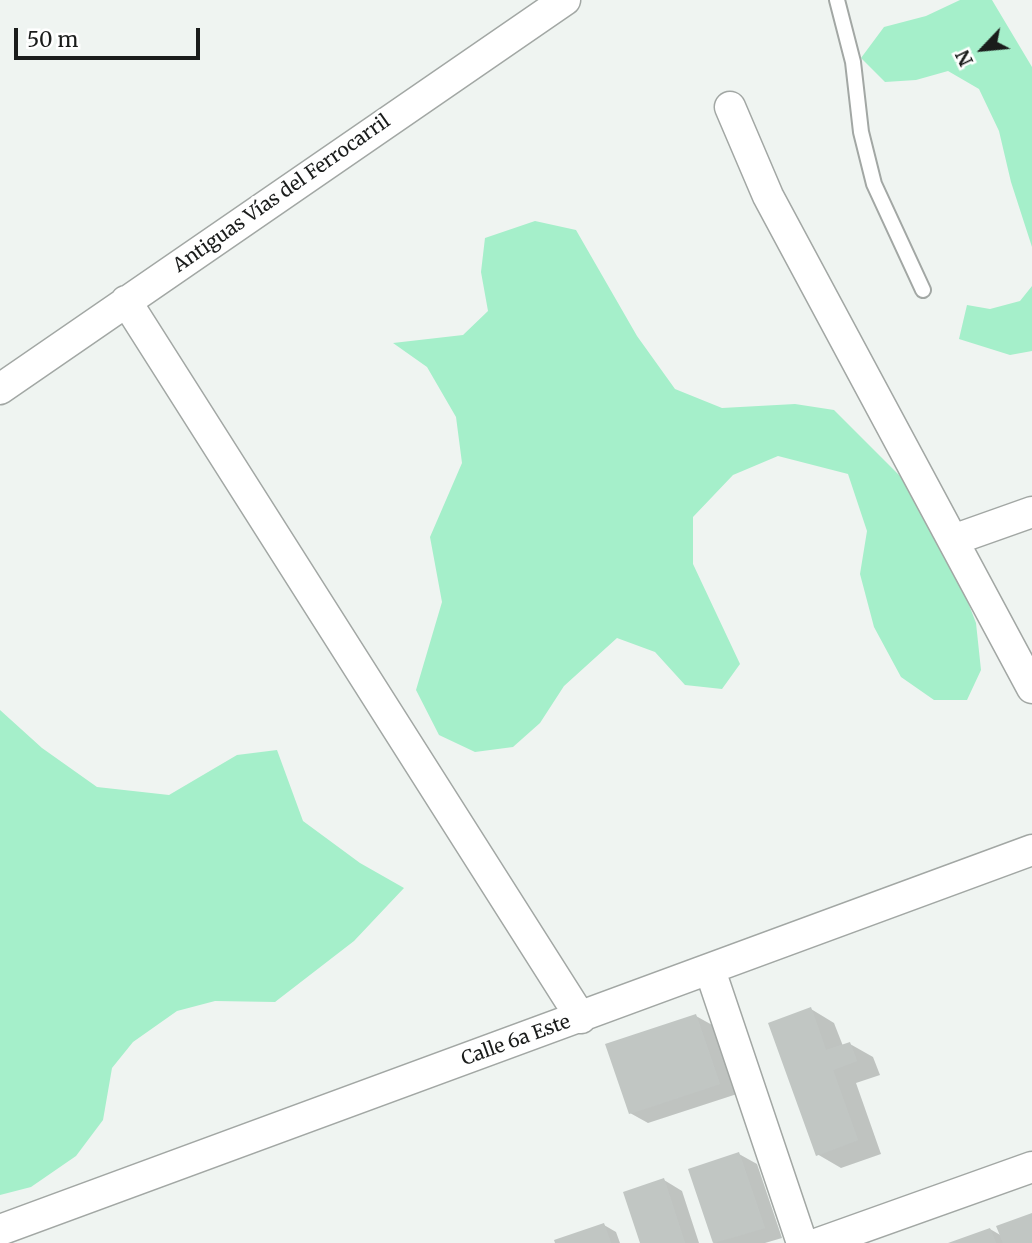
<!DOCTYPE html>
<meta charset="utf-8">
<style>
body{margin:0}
#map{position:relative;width:1032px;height:1243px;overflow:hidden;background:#eff4f1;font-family:Merriweather,serif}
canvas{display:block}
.north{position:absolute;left:948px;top:14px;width:70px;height:70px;-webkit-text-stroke:5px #fff;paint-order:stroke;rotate:244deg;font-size:19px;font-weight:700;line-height:28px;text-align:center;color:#1a1c1b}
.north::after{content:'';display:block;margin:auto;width:24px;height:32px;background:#1a1c1b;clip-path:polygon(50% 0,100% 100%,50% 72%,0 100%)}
.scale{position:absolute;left:14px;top:28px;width:186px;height:32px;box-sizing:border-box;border:4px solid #1a1c1b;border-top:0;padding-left:9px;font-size:21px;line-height:24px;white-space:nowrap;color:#1a1c1b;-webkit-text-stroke:5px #fff;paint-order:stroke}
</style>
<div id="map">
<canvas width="1032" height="1243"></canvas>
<div class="north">N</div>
<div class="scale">50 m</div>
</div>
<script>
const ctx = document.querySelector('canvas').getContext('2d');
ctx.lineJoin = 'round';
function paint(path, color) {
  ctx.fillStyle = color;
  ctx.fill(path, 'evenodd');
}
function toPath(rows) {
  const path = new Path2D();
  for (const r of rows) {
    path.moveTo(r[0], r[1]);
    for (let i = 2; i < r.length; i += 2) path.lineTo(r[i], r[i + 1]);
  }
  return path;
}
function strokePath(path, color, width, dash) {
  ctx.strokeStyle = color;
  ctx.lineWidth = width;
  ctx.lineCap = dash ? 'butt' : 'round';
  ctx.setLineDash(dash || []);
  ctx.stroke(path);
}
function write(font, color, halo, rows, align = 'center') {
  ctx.font = font + ' Merriweather,serif';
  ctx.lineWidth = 7;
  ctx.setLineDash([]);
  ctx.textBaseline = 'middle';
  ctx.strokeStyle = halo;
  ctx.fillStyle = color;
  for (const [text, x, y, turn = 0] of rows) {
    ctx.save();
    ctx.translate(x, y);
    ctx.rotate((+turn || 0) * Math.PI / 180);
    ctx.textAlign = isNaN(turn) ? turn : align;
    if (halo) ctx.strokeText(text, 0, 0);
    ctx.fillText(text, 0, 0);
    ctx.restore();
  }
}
paint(toPath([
 [960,0,992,0,1032,67,1032,247,1011,182,999,131,979,89,948,71,916,80,885,82,861,58,884,27,926,16],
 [535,221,576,230,637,336,675,389,722,408,795,404,834,410,906,482,954,566,976,623,981,670,967,700,934,700,901,677,874,627,860,574,867,531,848,474,778,456,733,475,693,517,693,564,740,664,722,689,685,685,655,652,617,638,564,686,540,723,513,747,475,752,439,735,416,690,442,602,430,537,462,463,456,417,427,367,393,343,463,335,488,311,481,272,485,238],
 [1032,286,1032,351,1010,355,959,339,967,305,990,309,1020,301],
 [0,710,42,748,97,787,169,795,237,755,277,750,303,821,360,863,404,888,354,941,275,1002,215,1001,177,1011,133,1042,112,1068,103,1120,76,1156,31,1187,0,1195]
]), '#a5efca');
paint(toPath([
 [811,1009,834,1023,843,1046,850,1044,873,1057,880,1075,856,1083,881,1154,841,1168,817,1154],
 [696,1016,714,1026,737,1094,648,1123,630,1113],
 [739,1154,757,1164,782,1238,765,1243,714,1243,690,1170],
 [664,1180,682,1191,699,1243,642,1243],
 [1032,1215,1032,1243,952,1243,990,1229,1002,1236],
 [604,1225,616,1232,620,1243,557,1243]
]), '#0003');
paint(toPath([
 [811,1007,826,1050,850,1042,857,1061,833,1070,858,1140,816,1156,768,1023],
 [696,1014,720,1084,629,1114,605,1044],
 [739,1152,765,1228,713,1243,688,1169],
 [664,1178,685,1243,640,1243,623,1192],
 [1032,1213,1032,1243,1003,1243,996,1226],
 [604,1223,611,1243,555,1243,554,1240],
 [990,1228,996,1243,948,1243]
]), '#c1c6c3');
const lane = toPath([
 [837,0,853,62,861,132,874,184,923,290]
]);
const street = toPath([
 [730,107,768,196,1032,688],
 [126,301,581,1018],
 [0,389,565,0],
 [953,540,1032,512],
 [710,970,802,1243],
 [0,1230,1032,850],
 [819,1243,1032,1167]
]);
strokePath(lane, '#a2a7a4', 18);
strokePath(street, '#a2a7a4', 33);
strokePath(lane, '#fff', 14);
strokePath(street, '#fff', 30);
write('19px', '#1a1c1b', '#fff', [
 ["Antiguas Vías del Ferrocarril",282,194,-35],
 ["Calle 6a Este",516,1041,-20]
]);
</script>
